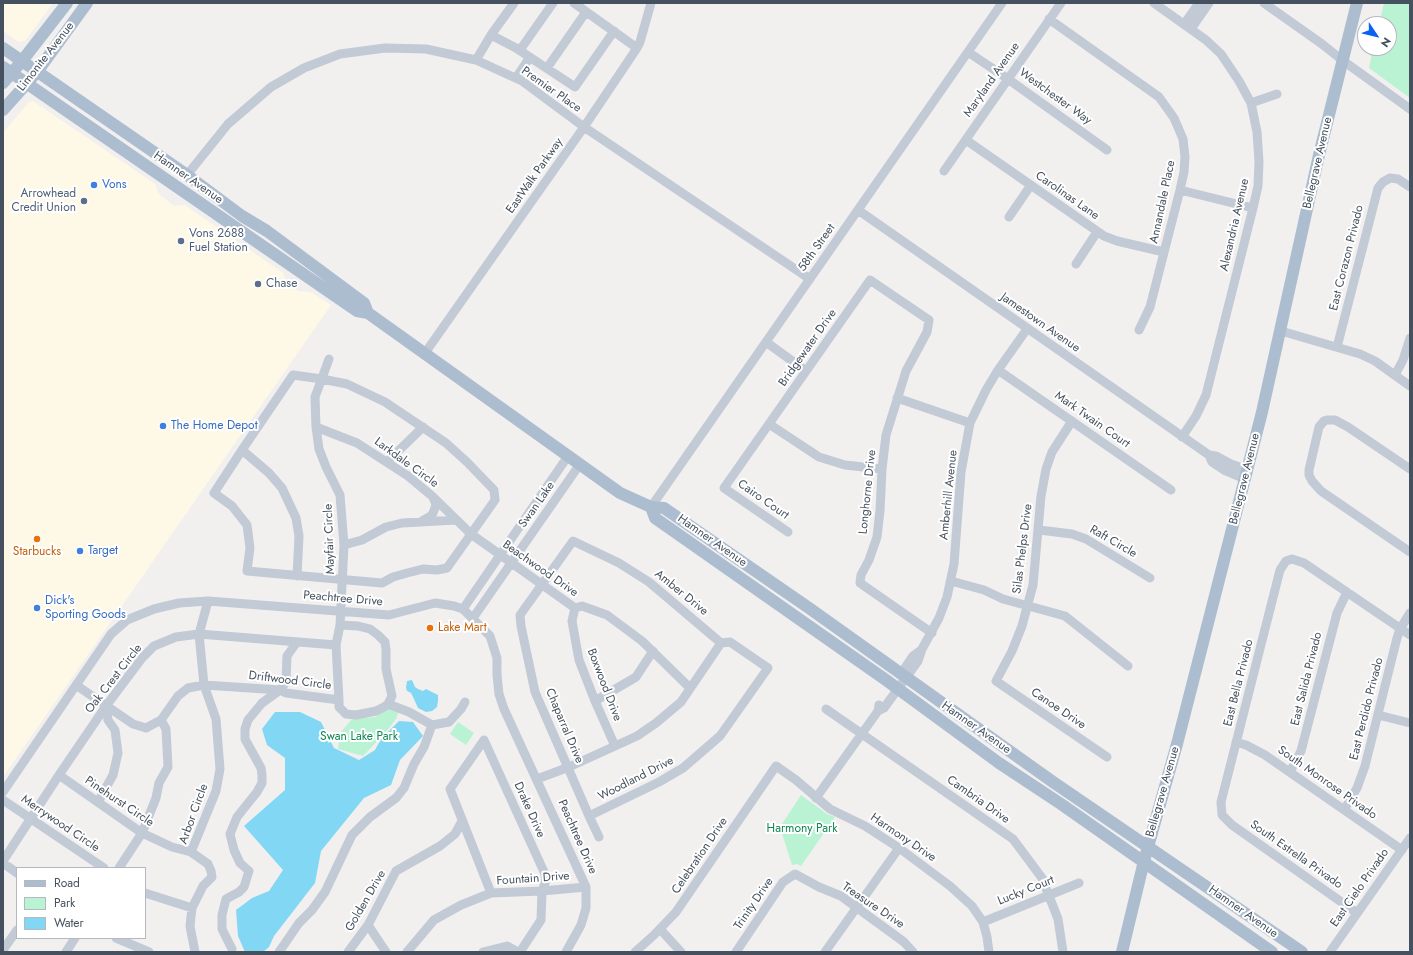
<!DOCTYPE html>
<style>
body{margin:0}
#map{position:relative;width:1413px;height:955px;overflow:hidden;background:#f2efef;font-family:Jost,sans-serif}
canvas{display:block}
.frame{position:absolute;inset:0;border:4px solid #45515e;pointer-events:none}
.legend{position:absolute;left:16px;top:867px;width:130px;height:72px;box-sizing:border-box;background:#fff;border:1px solid #b5b9bf;margin:0;padding:5px 7px;list-style:none;font-size:12px;color:#45515e}
.legend li{display:flex;align-items:center;gap:8px;height:20px}
.legend b{width:20px;border:1px solid #b5b9bf}
.north{position:absolute;left:1357px;top:16px;width:40px;height:40px;box-sizing:border-box;background:#fff;border:1px solid #b5b9bf;border-radius:50%;rotate:125deg;font-size:11px;font-weight:700;line-height:16px;text-align:center;color:#45515e}
.north::after{content:'';display:block;margin:auto;width:14px;height:18px;background:#0863f3;clip-path:polygon(50% 0,100% 100%,50% 72%,0 100%)}
</style>
<div id="map">
<canvas width="1413" height="955"></canvas>
<div class="frame"></div>
<ul class="legend">
<li><b style="height:5px;background:#acbdd0"></b>Road</li>
<li><b style="height:11px;background:#b9f3d3"></b>Park</li>
<li><b style="height:11px;background:#82d7f4"></b>Water</li>
</ul>
<div class="north">N</div>
</div>
<script>
const ctx = document.querySelector('canvas').getContext('2d');
ctx.lineJoin = 'round';
function paint(path, color) {
  ctx.fillStyle = color;
  ctx.fill(path, 'evenodd');
}
function toPath(rows) {
  const path = new Path2D();
  for (const r of rows) {
    path.moveTo(r[0], r[1]);
    for (let i = 2; i < r.length; i += 2) path.lineTo(r[i], r[i + 1]);
  }
  return path;
}
function strokePath(path, color, width, dash) {
  ctx.strokeStyle = color;
  ctx.lineWidth = width;
  ctx.lineCap = dash ? 'butt' : 'round';
  ctx.setLineDash(dash || []);
  ctx.stroke(path);
}
function write(font, color, halo, rows, align = 'center') {
  ctx.font = font + ' Jost,sans-serif';
  ctx.lineWidth = 4;
  ctx.setLineDash([]);
  ctx.textBaseline = 'middle';
  ctx.strokeStyle = halo;
  ctx.fillStyle = color;
  for (const [text, x, y, turn = 0] of rows) {
    ctx.save();
    ctx.translate(x, y);
    ctx.rotate((+turn || 0) * Math.PI / 180);
    ctx.textAlign = isNaN(turn) ? turn : align;
    if (halo) ctx.strokeText(text, 0, 0);
    ctx.fillText(text, 0, 0);
    ctx.restore();
  }
}
paint(toPath([
 [3,3,53,3,25,41,18,42,3,30],
 [33,101,155,184,159,194,174,206,185,205,283,273,287,284,299,291,311,292,331,305,3,777,3,133,29,102]
]), '#fef8e7');
paint(toPath([
 [1384,3,1410,3,1410,98,1369,68,1373,48,1389,48,1389,24,1379,24],
 [388,707,399,711,396,719,386,732,363,756,338,749,340,733,352,719,375,717],
 [458,722,474,733,466,745,450,734],
 [801,795,827,814,835,817,801,866,797,864,792,865,780,827]
]), '#b9f3d3');
paint(toPath([
 [412,680,415,687,418,689,423,691,426,689,438,695,438,700,437,707,432,711,426,712,418,708,413,697,411,693,407,691,406,688,407,681],
 [275,712,300,712,321,722,334,748,359,760,375,750,381,739,399,721,413,722,423,736,400,760,391,785,364,798,321,851,315,883,274,936,269,947,263,952,245,952,238,936,236,910,252,898,269,891,283,870,244,826,285,790,285,758,267,745,262,729]
]), '#82d7f4');
strokePath(toPath([
 [574,3,637,48],
 [1154,3,1206,40,1221,54,1239,81,1251,103,1257,132,1259,162,1258,186,1253,208,1206,395,1196,416,1182,437],
 [1264,3,1322,44,1342,60,1410,109],
 [1049,19,1159,97,1174,118,1183,139,1185,157,1184,172,1180,190,1150,307,1139,330],
 [1184,24,1199,3],
 [1191,29,1209,3],
 [491,35,514,3],
 [520,50,553,3],
 [968,52,1008,79,1107,150],
 [476,60,491,35,516,48,575,87,614,31],
 [547,68,586,12],
 [516,78,530,57],
 [1251,103,1277,94],
 [966,140,1104,236,1117,241,1164,252],
 [944,171,1061,3],
 [187,175,228,124,271,87,304,68,340,54,385,48,426,49,476,60,522,81,584,127,810,279],
 [1180,190,1253,208],
 [858,210,1209,455,1216,456,1231,464,1248,470],
 [1009,217,1031,185],
 [1076,264,1097,232],
 [1281,331,1360,354,1375,361,1410,386],
 [766,342,806,371],
 [1337,347,1378,188,1383,182,1390,178,1398,179,1410,187],
 [425,353,584,127,637,48,640,42,651,3],
 [329,359,315,397,316,427,319,449,326,467,340,495,344,545,340,625],
 [998,370,1171,490],
 [293,375,322,379,347,384,385,402,446,443,467,462,494,490,495,500,447,568,437,570,423,569,407,573,393,577,382,583,247,571,250,548,247,525,232,506,214,493,242,450,293,375],
 [1395,375,1403,360,1410,338],
 [897,398,970,423],
 [1072,421,1052,452,1046,469,1041,496,1033,585,1022,626,1012,651,996,681,1107,757],
 [769,424,819,457,845,465,882,469],
 [316,427,357,443,408,476,432,496,471,534,575,608,582,606,607,615,642,641,690,688],
 [242,450,269,473,282,488,296,518,299,536,297,576],
 [1209,455,1212,462,1224,470,1245,479],
 [387,462,423,427],
 [1410,469,1348,427,1335,420,1327,420,1324,421,1319,427,1309,470,1309,475,1312,481,1321,491,1410,552],
 [651,507,1002,3],
 [422,521,431,516,433,513,436,505,433,497],
 [1039,530,1072,534,1086,539,1150,578],
 [788,532,724,488,870,280,929,320,927,332,906,371,886,435,882,469,880,511,877,537,869,560,861,575,860,583,932,633],
 [344,545,362,540,386,527,402,523,456,520],
 [951,581,984,590,1003,599,1065,616,1128,666],
 [575,608,572,621,579,660,595,701,615,746],
 [463,609,568,456],
 [473,618,580,464],
 [340,625,358,626,370,629,378,635,385,642,386,650,386,669,392,696,388,704,384,707,376,711,356,715,346,714,339,707,339,700,336,645,340,625],
 [900,675,913,656,921,650],
 [76,685,133,724,146,728,161,720,178,696,188,688,204,685,280,690,286,693,339,700],
 [595,701,636,677,653,651],
 [388,704,409,712,432,725,449,722,461,709,465,702],
 [826,709,1013,839,1042,878,1058,919,1063,952],
 [878,711,884,708,918,661,922,649,939,618,947,597,954,564,961,472,970,423,986,390,998,370,1027,329],
 [1378,715,1410,723],
 [1236,742,1246,745,1265,755,1402,850],
 [1290,772,1301,751,1337,613,1347,592],
 [59,775,142,833,172,847,191,852],
 [537,779,569,767,637,736,656,723,681,702,721,643],
 [3,792,111,634,127,620,154,609,179,603,208,601,389,615,435,603,454,606,463,609,490,636,497,658,497,675,499,694,504,709,586,887,586,908,581,925,566,952],
 [816,798,878,711,879,705],
 [3,800,104,868],
 [98,802,113,775,118,753,115,730,108,720,106,706],
 [1344,810,1357,788,1365,766,1397,638,1400,629,1410,613],
 [589,816,659,782,683,768,720,736,768,668,730,642,721,643,649,582,619,563,573,541,520,615,521,626,535,692,589,816,599,837],
 [3,861,59,775,106,706,142,658,154,646,176,637,199,634,336,645],
 [3,863,17,873],
 [119,868,142,833,156,798,159,783,168,767,166,729,161,720],
 [145,893,192,908],
 [491,893,450,789,484,740,545,874,545,883,542,891,541,920,520,952],
 [1357,913,1232,825,1222,815,1221,802,1280,570,1286,561,1292,559,1304,563,1410,635],
 [983,922,1079,883],
 [368,925,386,952],
 [660,929,681,952],
 [116,938,149,952],
 [232,949,222,929,222,915,226,899,239,892,244,887,249,871,240,863,234,850,230,834,237,817,257,792,262,783,262,775,261,768,245,739,245,729,248,720,262,703,280,690,286,682,287,656,297,642],
 [3,950,17,930],
 [66,952,75,938],
 [195,952,190,926,192,908,203,886,212,877,211,871,208,864,191,852,216,791,220,769,216,719,204,685,199,634,208,601],
 [279,952,299,923,312,910,325,892,352,835,370,817,396,798,404,788,414,764,424,747,432,725],
 [348,952,368,925,396,871,440,846,455,834,462,821],
 [407,952,434,920,461,905,491,893,542,891,586,887],
 [483,952,507,946,518,952],
 [635,952,654,935,676,912,776,766,796,780,830,809,865,826,899,848,950,886,972,906,983,922,987,937,989,952],
 [736,952,783,882,795,874,819,887,841,896,904,942,913,952],
 [825,952,899,848],
 [1330,952,1410,838]
]), '#c1cad5', 9);
strokePath(toPath([
 [3,48,187,175,242,216,267,231,364,303,368,313],
 [3,67,357,311,368,313,620,493,651,507,664,508,809,608,1053,782,1302,952],
 [3,83,22,61,67,3],
 [3,110,37,72,87,3],
 [651,507,655,518,886,680,999,763,1061,804,1272,952],
 [1122,952,1144,861,1177,744,1262,412,1319,155,1357,3]
]), '#acbdd0', 12);
for (const [x, y, r, color] of [
 [94,185,4,"#3f7fe0"],
 [84,201,4,"#5c6f8a"],
 [181,241,4,"#5c6f8a"],
 [258,284,4,"#5c6f8a"],
 [163,426,4,"#3f7fe0"],
 [37,539,4,"#e8710a"],
 [80,551,4,"#3f7fe0"],
 [37,608,4,"#3f7fe0"],
 [430,628,4,"#e8710a"]
]) {
  const dot = new Path2D();
  dot.arc(x, y, r, 0, 2 * Math.PI);
  ctx.fillStyle = color;
  ctx.fill(dot);
  strokePath(dot, '#fff', 1.5);
}
write('12px', '#45515e', '#fff', [
 ["Limonite Avenue",46,57,-52],
 ["Maryland Avenue",992,80,-55],
 ["Premier Place",551,90,35],
 ["Westchester Way",1055,97,36],
 ["Bellegrave Avenue",1318,163,-77],
 ["EastWalk Parkway",535,176,-55],
 ["Hamner Avenue",188,178,35],
 ["Carolinas Lane",1067,196,35],
 ["Annandale Place",1163,202,-78],
 ["Alexandria Avenue",1235,225,-77],
 ["58th Street",817,248,-55],
 ["East Corazon Privado",1347,258,-76],
 ["Jamestown Avenue",1040,323,35],
 ["Bridgewater Drive",808,348,-55],
 ["Mark Twain Court",1092,420,35],
 ["Larkdale Circle",406,463,36],
 ["Bellegrave Avenue",1245,479,-76],
 ["Longhorne Drive",868,492,-84],
 ["Amberhill Avenue",949,495,-84],
 ["Cairo Court",763,500,35],
 ["Swan Lake",537,505,-55],
 ["Mayfair Circle",330,539,-92],
 ["Hamner Avenue",712,541,35],
 ["Raft Circle",1113,542,30],
 ["Silas Phelps Drive",1023,549,-83],
 ["Beachwood Drive",540,569,35],
 ["Amber Drive",681,593,39],
 ["Peachtree Drive",343,599,5],
 ["Oak Crest Circle",114,679,-52],
 ["East Salida Privado",1307,679,-76],
 ["Driftwood Circle",290,681,7],
 ["East Bella Privado",1239,683,-76],
 ["Boxwood Drive",604,685,69],
 ["Canoe Drive",1058,709,34],
 ["East Perdido Privado",1367,709,-76],
 ["Chaparral Drive",564,726,67],
 ["Hamner Avenue",976,728,35],
 ["Woodland Drive",636,779,-27],
 ["South Monrose Privado",1327,783,35],
 ["Bellegrave Avenue",1163,792,-74],
 ["Cambria Drive",978,800,35],
 ["Pinehurst Circle",119,802,34],
 ["Drake Drive",529,810,66],
 ["Arbor Circle",194,814,-70],
 ["Merrywood Circle",60,824,34],
 ["Peachtree Drive",577,837,66],
 ["Harmony Drive",903,838,34],
 ["South Estrella Privado",1296,855,35],
 ["Celebration Drive",700,856,-56],
 ["Fountain Drive",533,879,-4],
 ["East Cielo Privado",1360,888,-55],
 ["Lucky Court",1026,891,-22],
 ["Golden Drive",366,901,-60],
 ["Trinity Drive",754,904,-56],
 ["Treasure Drive",873,906,34],
 ["Hamner Avenue",1243,912,35]
]);
write('12px', '#366cbe', '#fff', [
 ["Vons",102,185],
 ["The Home Depot",171,426],
 ["Target",88,551],
 ["Dick's",45,601],
 ["Sporting Goods",45,615]
], 'left');
write('12px', '#4e5e75', '#fff', [
 ["Arrowhead",76,194,"right"],
 ["Credit Union",76,208,"right"],
 ["Vons 2688",189,234],
 ["Fuel Station",189,248],
 ["Chase",266,284]
], 'left');
write('12px', '#c56008', '#fff', [
 ["Starbucks",37,552],
 ["Lake Mart",438,628,"left"]
]);
write('12px', '#0e8751', '#fff', [
 ["Swan Lake Park",359,737],
 ["Harmony Park",802,829]
]);
</script>
